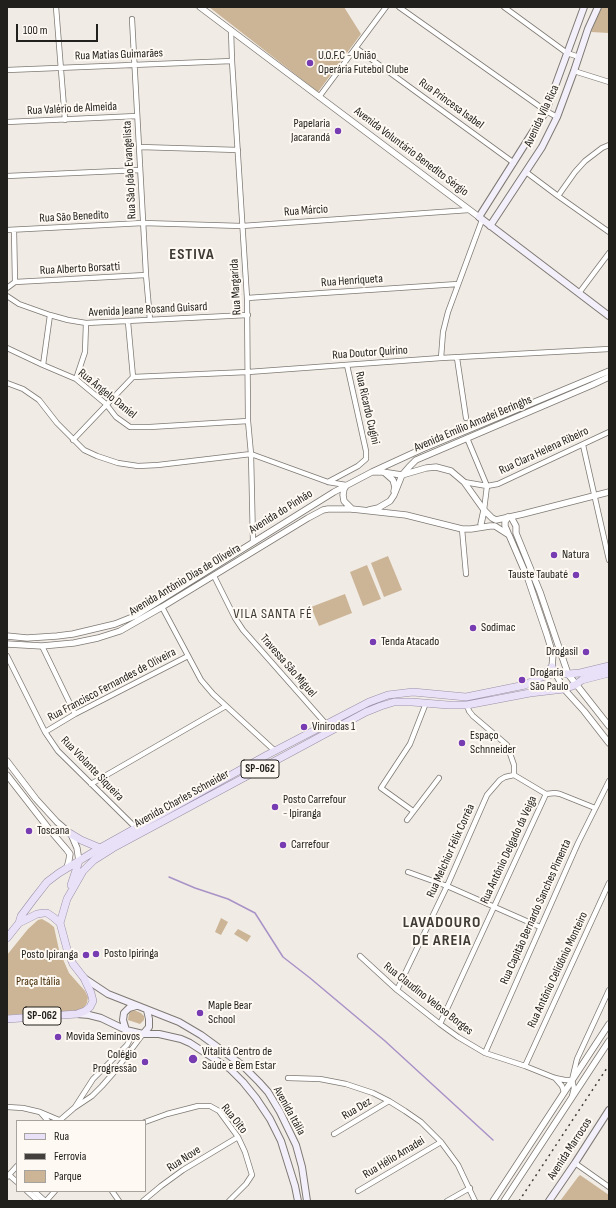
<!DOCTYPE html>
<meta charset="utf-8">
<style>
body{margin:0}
#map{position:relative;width:616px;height:1208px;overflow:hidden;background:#f1ebe5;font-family:"Sofia Sans Condensed",sans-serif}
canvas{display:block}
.frame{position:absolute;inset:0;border:8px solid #22201d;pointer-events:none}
.legend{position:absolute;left:16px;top:1120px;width:130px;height:72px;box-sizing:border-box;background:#fef9f2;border:1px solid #a6a29d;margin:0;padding:5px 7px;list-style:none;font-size:12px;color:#22201d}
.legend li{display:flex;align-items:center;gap:8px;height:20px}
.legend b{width:20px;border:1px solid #a6a29d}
.scale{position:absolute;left:16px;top:24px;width:82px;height:18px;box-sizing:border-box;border:2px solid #22201d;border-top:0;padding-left:5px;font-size:12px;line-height:14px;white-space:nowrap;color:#22201d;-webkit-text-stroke:3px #fef9f2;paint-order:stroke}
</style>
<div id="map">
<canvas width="616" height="1208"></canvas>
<div class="frame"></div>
<ul class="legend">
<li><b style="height:5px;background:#e9e1f7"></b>Rua</li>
<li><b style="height:5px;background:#423f3c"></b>Ferrovia</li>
<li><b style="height:11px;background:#ccb596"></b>Parque</li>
</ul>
<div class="scale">100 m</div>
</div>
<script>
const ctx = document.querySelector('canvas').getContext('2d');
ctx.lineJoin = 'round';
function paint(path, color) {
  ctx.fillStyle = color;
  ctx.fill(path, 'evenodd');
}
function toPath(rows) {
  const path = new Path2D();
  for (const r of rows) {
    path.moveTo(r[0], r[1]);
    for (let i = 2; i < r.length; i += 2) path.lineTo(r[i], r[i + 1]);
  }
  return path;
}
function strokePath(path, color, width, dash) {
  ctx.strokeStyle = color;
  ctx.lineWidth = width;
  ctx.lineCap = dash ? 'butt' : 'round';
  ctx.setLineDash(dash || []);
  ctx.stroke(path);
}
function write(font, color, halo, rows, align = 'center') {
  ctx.font = font + ' "Sofia Sans Condensed",sans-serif';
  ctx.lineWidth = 4;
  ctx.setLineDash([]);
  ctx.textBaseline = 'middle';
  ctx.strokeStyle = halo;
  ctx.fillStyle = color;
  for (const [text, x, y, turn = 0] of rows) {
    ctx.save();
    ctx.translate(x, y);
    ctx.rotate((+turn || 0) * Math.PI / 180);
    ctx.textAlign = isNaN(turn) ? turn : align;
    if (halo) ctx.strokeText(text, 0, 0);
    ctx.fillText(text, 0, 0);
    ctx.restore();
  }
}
paint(toPath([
 [209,7,344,7,361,34,318,92],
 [602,7,609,7,609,33,591,32],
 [388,556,402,590,384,597,371,563],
 [367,565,381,599,363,606,350,572],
 [345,594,352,613,319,626,311,607],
 [221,918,228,922,221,935,215,932],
 [42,919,49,923,54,927,59,950,69,973,85,991,88,997,87,1003,83,1009,76,1012,7,1015,7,955,28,929,38,920],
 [238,929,251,936,247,942,234,934],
 [134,1010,141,1013,144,1016,144,1020,140,1024,128,1020,129,1014,131,1011],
 [580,1175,609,1195,609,1201,560,1201,578,1177]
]), '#ccb596');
strokePath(toPath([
 [169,877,195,888,228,899,255,913,283,957,310,978,385,1041,493,1140]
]), '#a892c7', 1.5);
const minor = toPath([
 [56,7,65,120],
 [399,7,546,111,557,117],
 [504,7,567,53,579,57],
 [132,19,146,275,150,320],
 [231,30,232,61,247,298,248,421,251,454,253,542],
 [356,48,514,163],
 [7,70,232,61],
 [574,71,609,82],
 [319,97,386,7],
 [7,122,137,116],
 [140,147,238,150],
 [526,172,558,196,609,232],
 [7,176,140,170],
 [558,196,575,172,585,161,602,148,609,145],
 [7,230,143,223,242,226,469,210],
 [14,230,15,282],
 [15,282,146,275],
 [7,288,15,282],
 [579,293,609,253],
 [7,296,19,304,50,315,68,320,86,323,248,315],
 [247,298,458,284],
 [7,348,43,365,76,379,106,404,116,417,130,427,150,427,248,421],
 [441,358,443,332,448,312,482,220],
 [457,358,466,418],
 [43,365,50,315],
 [133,377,248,372,441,358,609,349],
 [76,379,85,352,86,323],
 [7,383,23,389,39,400,57,423,84,450,97,456,118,463,138,466,158,465,251,454,328,482,346,485],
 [467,438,487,486,484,510],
 [73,440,133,377,128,322],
 [583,445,609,560],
 [328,482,358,466,366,459,366,451,347,365],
 [464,482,487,486,498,484,609,432],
 [462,529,466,574],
 [214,576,235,618,243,630,326,724],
 [162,607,201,680,213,694,275,751],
 [42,646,75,714],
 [7,656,45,732,58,751,136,828],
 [467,705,469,711,473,716,507,745,514,765,514,775],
 [45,732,75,714,188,656],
 [514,775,546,794,555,793,560,794,595,808],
 [91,784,226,706],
 [413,811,381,788,410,744,426,703],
 [407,820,439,778],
 [408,872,447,886,540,927],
 [360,956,397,990,440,1024,458,1037,485,1053,525,1066,555,1078,565,1080,572,1080],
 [397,990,447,886,487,795,500,780,505,777,514,775],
 [440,1024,546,794],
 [485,1053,578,843,609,781],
 [525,1066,609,883],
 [288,1078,320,1079,346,1084,373,1093,389,1101,405,1111,421,1122,441,1142,458,1165,475,1201],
 [555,1078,562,1086,564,1092],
 [572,1096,574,1088,572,1080,577,1059,609,990],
 [7,1107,23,1108,40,1112,59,1120],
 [75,1107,93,1079,127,1045,130,1039,126,1030],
 [41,1113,48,1121],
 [59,1121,74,1108,92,1096,102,1086,116,1070,143,1034],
 [145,1122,167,1114,198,1106,210,1106,219,1111,238,1137,245,1152,252,1175,246,1184,229,1201],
 [334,1134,389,1101],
 [575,1163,609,1187],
 [9,1175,17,1182],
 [7,1177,17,1166],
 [27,1191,38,1201],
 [34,1191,45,1201],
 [112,1191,119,1201],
 [358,1191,441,1142],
 [46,1201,55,1191],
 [143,1201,161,1186,183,1170,238,1137],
 [447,1201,470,1188]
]);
const tertiary = toPath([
 [200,7,479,217],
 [374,472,382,472,402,475,426,468,436,467,451,471,464,482,484,510,481,524,482,527],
 [385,473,393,480,395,487,394,491],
 [346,486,344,489,343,495,344,501,352,509],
 [369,510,378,508,390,501,394,495,402,475,409,467,416,460,592,385,609,377],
 [484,510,492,518,496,520,523,514,609,492],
 [508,517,505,522,505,526,508,533],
 [511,517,516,526,516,533,540,592,568,674,609,726],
 [7,636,27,638,57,636,73,634,115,624,135,616,334,492,372,472,422,449,609,371],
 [7,644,42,646,74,643,98,638,120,631,162,607,308,518,323,510,328,509,352,509,406,515,462,529,471,529,490,526,495,526,509,535,528,579,547,635,553,655,552,667,564,689,584,711,609,743],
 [7,761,36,799,57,822,71,834,77,848,79,861],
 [7,775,49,829,67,850,70,854,69,860,67,868],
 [493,1201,609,1024],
 [504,1201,609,1041]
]);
const secondary = toPath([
 [584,7,546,111,479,217,609,316],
 [490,226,542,147,557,117,574,71,588,29,598,7],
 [84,978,108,994,179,1022,201,1035,242,1065,259,1082,268,1092,280,1112,296,1145,302,1167,307,1201],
 [77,1014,89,1015,101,1018,126,1030,143,1034,159,1034,181,1039,190,1043,230,1069,243,1082,256,1098,270,1119,281,1141,295,1186,298,1201],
 [126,1030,123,1020,124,1013,129,1008,136,1006],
 [143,1034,149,1027,149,1019,147,1010],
 [549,1201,575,1163,609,1110]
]);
const primary = toPath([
 [543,675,552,667],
 [71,834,81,840,100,848],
 [71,885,79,861],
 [19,923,37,914,44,913,47,913,53,917,60,923],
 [7,938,19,923,21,916,33,900,47,882,59,873,100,848,267,755,369,702,388,695,413,692,466,697,525,685,539,678,555,673,568,674,580,673,609,666],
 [7,1019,77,1014,85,1011,90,1007,93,1001,91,993,84,978,73,964,67,949,60,923,67,899,83,871,94,860,113,848,366,712,381,706,394,702,412,702,448,705,467,705,530,693,564,689,575,685,582,680,609,673]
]);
strokePath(minor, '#7e7973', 6);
strokePath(tertiary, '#7e7973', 7);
strokePath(secondary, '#7e7973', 8);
strokePath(primary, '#9a90a7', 8);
strokePath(minor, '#fff', 4.5);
strokePath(tertiary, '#fff', 5.5);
strokePath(secondary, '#f4f0fb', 6);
strokePath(primary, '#e9e1f7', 7);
strokePath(toPath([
 [519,1201,609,1065]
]), '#423f3c', 1.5, [2, 4]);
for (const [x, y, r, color] of [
 [310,63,4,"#773cb2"],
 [338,131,4,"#773cb2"],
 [554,555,4,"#773cb2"],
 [576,575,4,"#773cb2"],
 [473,628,4,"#773cb2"],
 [373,642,4,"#773cb2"],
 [586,652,4,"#773cb2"],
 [522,680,4,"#773cb2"],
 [304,727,4,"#773cb2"],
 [462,743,4,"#773cb2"],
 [275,807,4,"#773cb2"],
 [29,831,4,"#773cb2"],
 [283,845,4,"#773cb2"],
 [96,954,4,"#773cb2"],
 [86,955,4,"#773cb2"],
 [200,1013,4,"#773cb2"],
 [58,1037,4,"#773cb2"],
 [193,1059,5,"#773cb2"],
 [145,1062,4,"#773cb2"]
]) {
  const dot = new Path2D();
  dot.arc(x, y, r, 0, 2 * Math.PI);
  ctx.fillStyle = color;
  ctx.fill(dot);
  strokePath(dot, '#fef9f2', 1.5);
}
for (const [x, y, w] of [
 [260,769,38],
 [42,1016,38]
]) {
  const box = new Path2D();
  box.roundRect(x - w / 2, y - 9, w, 18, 3);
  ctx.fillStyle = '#fef9f2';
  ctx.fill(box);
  strokePath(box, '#22201d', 1);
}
write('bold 11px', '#22201d', null, [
 ["SP-062",260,769],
 ["SP-062",42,1016]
]);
write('12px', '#22201d', '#fef9f2', [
 ["Rua Matias Guimarães",119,55,-2],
 ["Rua Princesa Isabel",451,104,36],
 ["Rua Valério de Almeida",72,109,-3],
 ["Avenida Vila Rica",542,116,-65],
 ["Avenida Voluntário Benedito Sérgio",411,152,37],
 ["Rua São João Evangelista",130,170,-93],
 ["Rua Márcio",306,211,-4],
 ["Rua São Benedito",74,217,-3],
 ["Rua Alberto Borsatti",80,269,-3],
 ["Rua Henriqueta",352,281,-4],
 ["Rua Margarida",236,287,-93],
 ["Avenida Jeane Rosand Guisard",148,310,-3],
 ["Rua Doutor Quirino",370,353,-4],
 ["Rua Ângelo Daniel",107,394,39],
 ["Rua Ricardo Cugini",367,408,77],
 ["Avenida Emílio Amadei Beringhs",473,424,-23],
 ["Rua Clara Helena Ribeiro",544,451,-25],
 ["Avenida do Pinhão",281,512,-32],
 ["Avenida Antônio Dias de Oliveira",185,580,-31],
 ["Travessa São Miguel",288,666,49],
 ["Rua Francisco Fernandes de Oliveira",112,685,-28],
 ["Rua Violante Siqueira",92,769,46],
 ["Avenida Charles Schneider",182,799,-29],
 ["Rua Antônio Delgado da Veiga",509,850,-65],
 ["Rua Melchior Félix Corrêa",451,851,-66],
 ["Rua Capitão Bernardo Sanches Pimenta",536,912,-66],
 ["Rua Antônio Celidônio Monteiro",558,970,-65],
 ["Rua Claudino Veloso Borges",428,999,38],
 ["Rua Dez",357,1109,-31],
 ["Avenida Itália",289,1111,61],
 ["Rua Oito",234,1119,51],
 ["Avenida Marrocos",570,1149,-57],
 ["Rua Hélio Amadei",394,1158,-31],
 ["Rua Nove",184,1159,-33]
]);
write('12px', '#22201d', '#fef9f2', [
 ["U.O.F.C - União",318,56],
 ["Operária Futebol Clube",318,70],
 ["Papelaria",330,124,"right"],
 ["Jacarandá",330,138,"right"],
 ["Natura",562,555],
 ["Tauste Taubaté",568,575,"right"],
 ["Sodimac",481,628],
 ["Tenda Atacado",381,642],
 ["Drogasil",578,652,"right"],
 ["Drogaria",530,673],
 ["São Paulo",530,687],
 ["Vinirodas 1",312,727],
 ["Espaço",470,736],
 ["Schnneider",470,750],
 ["Posto Carrefour",283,800],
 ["- Ipiranga",283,814],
 ["Toscana",37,831],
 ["Carrefour",291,845],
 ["Posto Ipiringa",104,954],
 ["Posto Ipiranga",78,955,"right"],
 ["Maple Bear",208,1006],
 ["School",208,1020],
 ["Movida Seminovos",66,1037],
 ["Vitalitá Centro de",202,1052],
 ["Saúde e Bem Estar",202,1066],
 ["Colégio",137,1055,"right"],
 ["Progressão",137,1069,"right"]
], 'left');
write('12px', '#412800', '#fef9f2', [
 ["Praça Itália",38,982]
]);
ctx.letterSpacing = '1px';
write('14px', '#3f3b35', '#fef9f2', [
 ["VILA SANTA FÉ",273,614]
]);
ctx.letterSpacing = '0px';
ctx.letterSpacing = '1px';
write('bold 16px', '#3f3b35', '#fef9f2', [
 ["ESTIVA",192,255],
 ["LAVADOURO",442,923],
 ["DE AREIA",442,941]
]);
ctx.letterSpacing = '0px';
</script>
